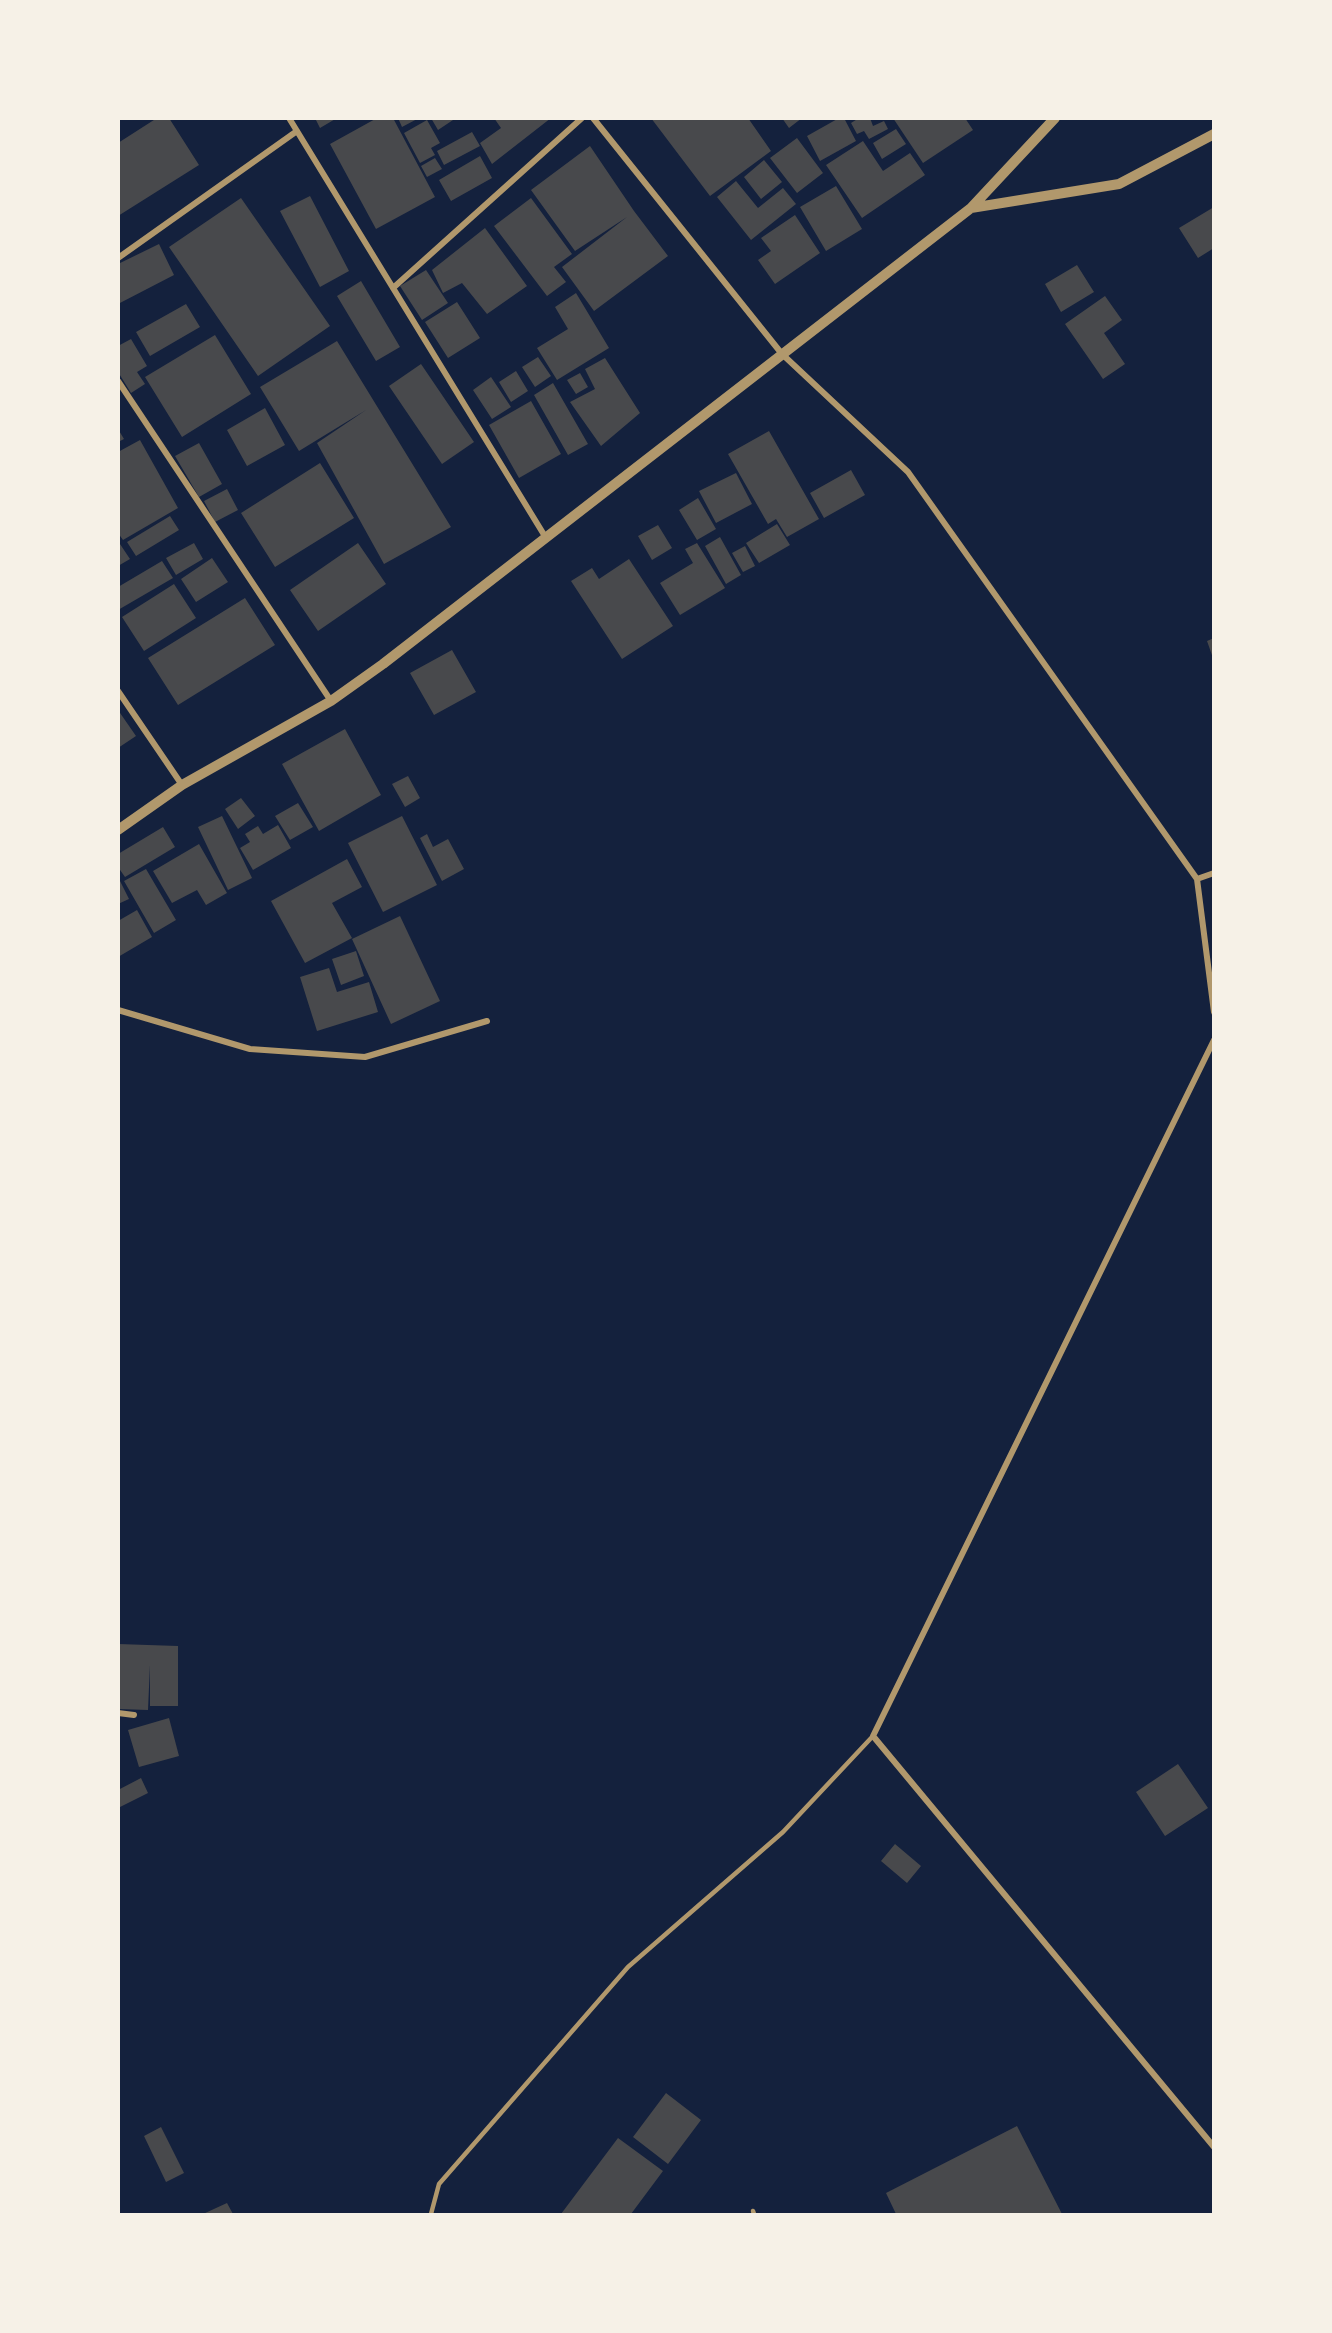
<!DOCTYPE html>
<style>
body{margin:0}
#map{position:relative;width:1332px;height:2333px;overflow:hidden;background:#14213d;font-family:Cabin,sans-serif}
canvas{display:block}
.frame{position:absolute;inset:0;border:120px solid #f6f1e7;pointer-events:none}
</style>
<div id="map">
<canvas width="1332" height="2333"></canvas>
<div class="frame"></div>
</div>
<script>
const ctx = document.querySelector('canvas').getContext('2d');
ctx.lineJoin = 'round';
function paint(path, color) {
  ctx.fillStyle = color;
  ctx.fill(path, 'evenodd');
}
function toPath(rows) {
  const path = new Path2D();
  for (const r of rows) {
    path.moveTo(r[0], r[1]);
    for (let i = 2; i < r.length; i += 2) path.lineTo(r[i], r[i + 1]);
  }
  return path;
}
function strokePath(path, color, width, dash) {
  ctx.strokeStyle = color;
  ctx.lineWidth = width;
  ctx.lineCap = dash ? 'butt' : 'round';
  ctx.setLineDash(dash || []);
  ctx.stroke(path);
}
paint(toPath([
 [157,118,169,118,199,165,118,216,118,143],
 [315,118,337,118,320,128],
 [377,118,393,118,435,197,376,229,330,144],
 [398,118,419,118,402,127],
 [431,118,456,118,438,130],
 [494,118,551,118,492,164,480,143,501,128],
 [651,118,748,118,771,151,710,196],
 [782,118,802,118,789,128],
 [839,118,844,118,856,141,820,161,807,136],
 [859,118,870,118,873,126,884,121,888,129,869,139,864,131,857,134,851,123],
 [893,118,965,118,973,130,923,163],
 [427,120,440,143,431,148,435,155,420,163,404,133],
 [896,129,906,144,882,159,873,143],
 [472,132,480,146,444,165,437,151],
 [797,138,823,173,797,193,770,158],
 [863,141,883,171,910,153,925,175,862,218,826,165],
 [590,146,634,211,668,256,594,311,562,267,627,217,575,251,531,190],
 [480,156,492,178,451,201,439,180],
 [435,158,442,169,427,177,421,166],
 [764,160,782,182,761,199,744,177],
 [736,181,758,208,783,188,796,204,751,240,717,197],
 [836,186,862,229,826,251,800,207],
 [310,196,349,271,320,287,280,211],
 [241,198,330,326,258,376,169,247],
 [531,198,572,254,554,267,566,282,547,296,494,226],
 [1214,207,1214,248,1198,258,1179,228],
 [795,215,820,253,775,284,758,260,771,251,761,238],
 [485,228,527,286,487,314,462,283,443,293,432,270],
 [159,244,174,275,118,304,118,264],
 [1077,265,1094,292,1061,312,1045,284],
 [426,270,448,303,422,320,400,286],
 [361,281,400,347,376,361,337,296],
 [576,293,609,348,557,380,537,348,568,329,555,307],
 [1105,296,1122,320,1104,333,1125,364,1103,379,1065,324],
 [457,302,480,338,448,358,425,322],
 [186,304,200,327,150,356,136,332],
 [215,335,251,394,182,437,145,377],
 [131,339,147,366,137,372,145,384,131,393,118,372,118,346],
 [337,341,451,527,384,564,317,443,366,410,299,451,260,387],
 [538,357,551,376,535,387,522,367],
 [605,358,640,413,601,446,570,402,595,389,585,369],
 [421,364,474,442,442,464,389,386],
 [516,371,528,391,511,402,499,382],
 [580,373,588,387,576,394,567,380],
 [491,377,511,407,492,419,473,390],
 [553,383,588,444,568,455,534,395],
 [531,401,561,454,519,478,489,425],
 [265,408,285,445,247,466,227,430],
 [118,429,124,439,118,442],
 [769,431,819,519,787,537,776,519,768,524,728,454],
 [140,440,178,508,123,540,118,533,118,452],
 [199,443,222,484,199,497,175,456],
 [320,463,354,518,275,567,241,513],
 [851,470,865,495,824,518,810,493],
 [736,473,752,504,716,523,699,491],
 [227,489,238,510,215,522,204,501],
 [698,498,716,529,697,540,679,510],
 [170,516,179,530,136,556,127,542],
 [777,524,790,545,759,563,746,543],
 [658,525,672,548,652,560,638,536],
 [720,537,741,575,726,584,705,546],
 [118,541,130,559,118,566],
 [194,543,203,559,176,575,166,558],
 [358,543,386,584,318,631,290,590],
 [697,543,725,588,680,615,660,583,693,563,685,549],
 [745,546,755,566,743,572,732,553],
 [212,558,228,582,196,602,181,579],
 [629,559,673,626,622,659,571,581,592,568,599,579],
 [162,561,173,578,118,610,118,587],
 [174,584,196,618,144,651,122,617],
 [245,598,275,645,178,705,148,658],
 [1214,638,1214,658,1213,658,1207,641],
 [452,650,476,692,434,715,410,673],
 [118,710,136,736,118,748],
 [345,729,381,795,319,831,282,764],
 [408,776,420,798,405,807,392,784],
 [241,798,255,816,238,829,225,809],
 [298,803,313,827,290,840,275,816],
 [222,816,252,878,228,890,198,827],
 [402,816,437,885,383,912,348,843],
 [278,825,291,848,253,870,240,848,250,842,245,834,258,826,263,834],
 [163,827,175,847,125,877,118,867,118,854],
 [427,834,433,847,448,839,464,869,442,881,420,838],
 [199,844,227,893,206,905,197,890,172,903,153,871],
 [347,859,362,887,332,903,352,938,305,963,271,901],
 [146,869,176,920,154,933,124,881],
 [118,877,129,899,118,904],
 [137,910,152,937,118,957,118,921],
 [400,916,440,1001,391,1024,352,939],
 [356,951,364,976,341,985,332,959],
 [329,968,337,992,369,982,378,1012,317,1031,300,977],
 [118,1644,178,1646,178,1706,150,1706,150,1665,148,1710,118,1709],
 [169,1718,179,1756,139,1767,128,1730],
 [1178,1764,1208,1808,1165,1836,1136,1792],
 [141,1778,148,1793,118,1808,118,1790],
 [895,1844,921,1866,907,1883,881,1861],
 [666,2093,701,2120,668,2164,633,2137],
 [1017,2126,1062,2214,896,2214,886,2193],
 [161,2127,184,2173,166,2182,144,2136],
 [618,2138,663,2171,631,2214,561,2214],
 [227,2203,233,2214,203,2214]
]), '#48494c');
strokePath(toPath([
 [753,2211,754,2214],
 [431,2214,439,2184,628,1967,783,1832,873,1736]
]), '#b1986c', 4.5);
strokePath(toPath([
 [289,118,546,538],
 [593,118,782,354,908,472,1197,879],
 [118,258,297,131],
 [393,288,582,118],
 [118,381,331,701],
 [118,691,182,785],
 [1214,873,1197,879,1214,1012],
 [118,1010,250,1049,365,1057,487,1021],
 [1214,1040,873,1736,1214,2147],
 [118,1713,134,1715]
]), '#b1986c', 6);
strokePath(toPath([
 [971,208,1119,184,1214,134],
 [118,830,182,785,331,701,383,664,971,208,1055,118]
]), '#b1986c', 10);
</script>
